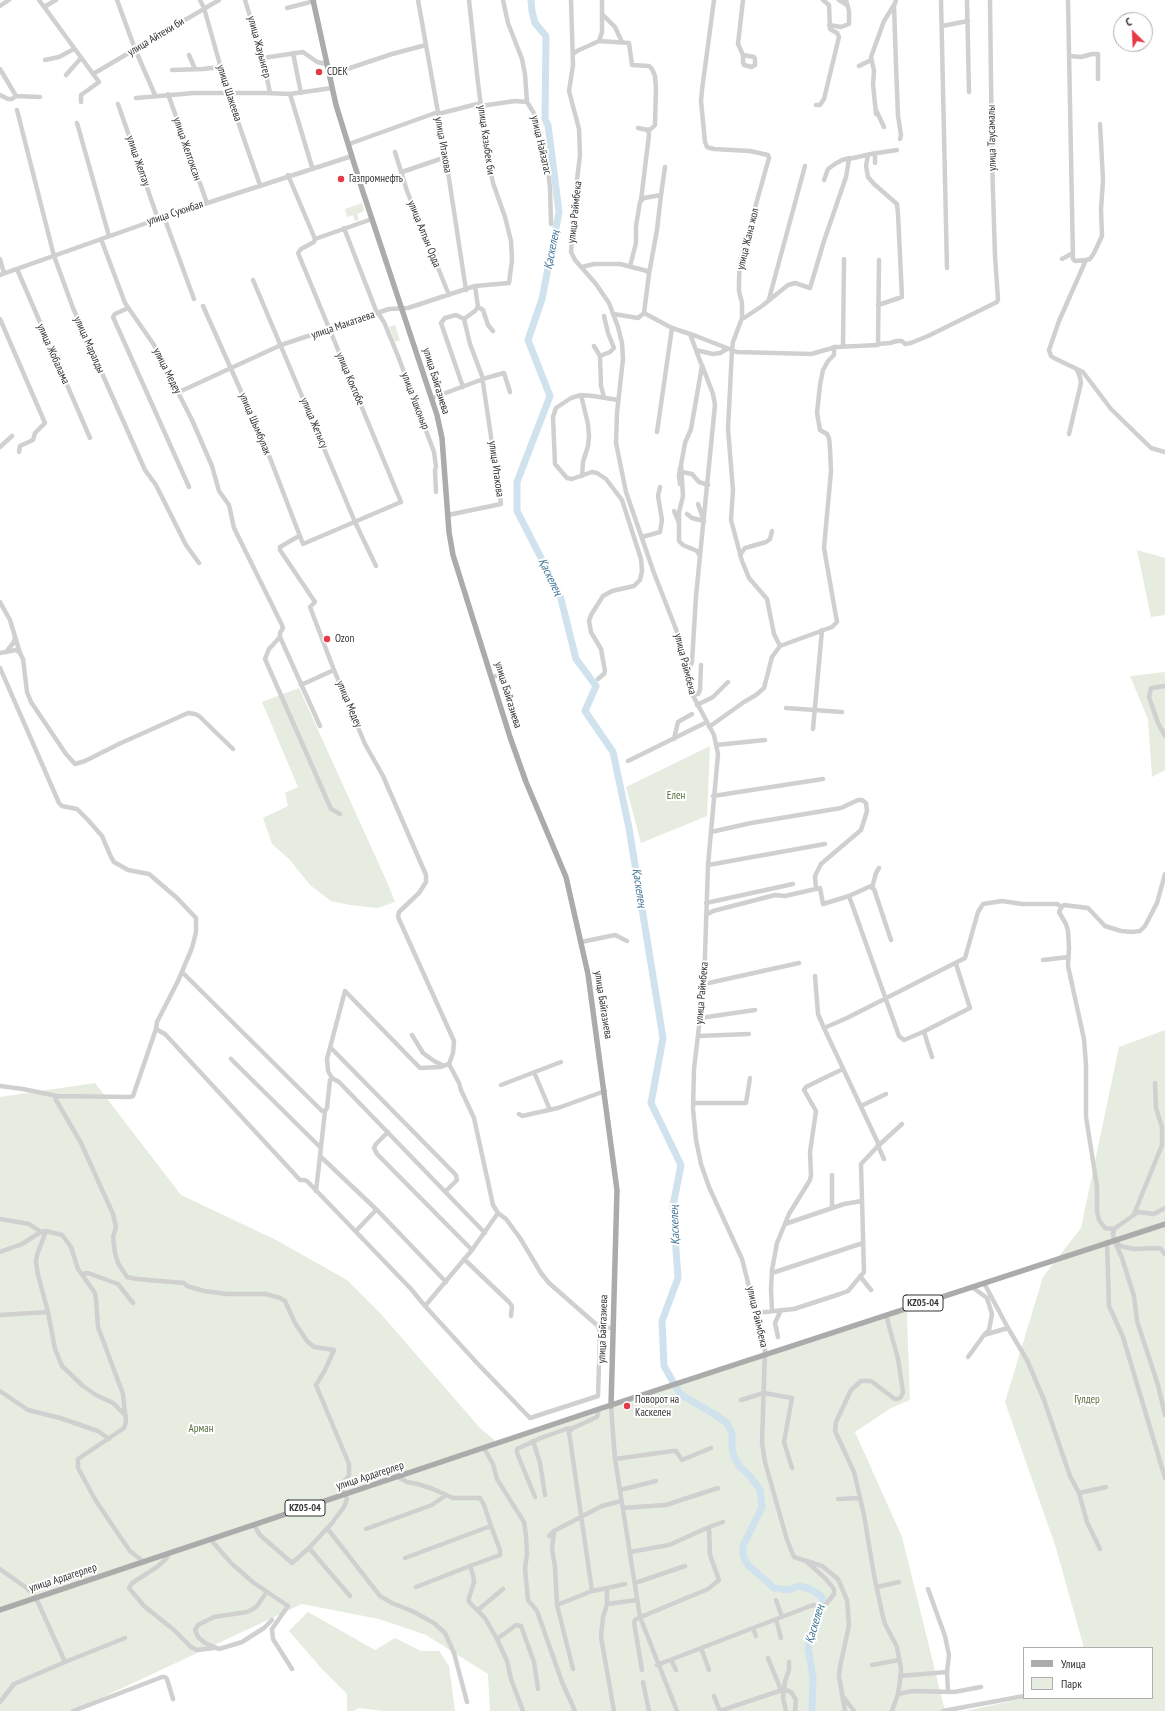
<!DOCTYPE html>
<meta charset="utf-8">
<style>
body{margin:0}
#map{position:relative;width:1165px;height:1711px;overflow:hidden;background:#fff;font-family:"PT Sans Narrow",sans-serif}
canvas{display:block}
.legend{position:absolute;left:1023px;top:1647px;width:130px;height:52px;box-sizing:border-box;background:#fff;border:1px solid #adadad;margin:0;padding:5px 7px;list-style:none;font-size:12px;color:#333}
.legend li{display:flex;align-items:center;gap:8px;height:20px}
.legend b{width:20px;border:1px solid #adadad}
.north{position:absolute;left:1113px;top:12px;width:40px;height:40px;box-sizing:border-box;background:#fff;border:1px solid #adadad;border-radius:50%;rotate:336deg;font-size:11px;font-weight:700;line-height:16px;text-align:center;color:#333}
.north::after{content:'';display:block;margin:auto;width:14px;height:18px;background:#e63946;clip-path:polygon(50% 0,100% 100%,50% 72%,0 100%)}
</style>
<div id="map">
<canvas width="1165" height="1711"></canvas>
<ul class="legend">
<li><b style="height:5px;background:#ababab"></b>Улица</li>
<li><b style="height:11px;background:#e6ecdf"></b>Парк</li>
</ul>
<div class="north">С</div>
</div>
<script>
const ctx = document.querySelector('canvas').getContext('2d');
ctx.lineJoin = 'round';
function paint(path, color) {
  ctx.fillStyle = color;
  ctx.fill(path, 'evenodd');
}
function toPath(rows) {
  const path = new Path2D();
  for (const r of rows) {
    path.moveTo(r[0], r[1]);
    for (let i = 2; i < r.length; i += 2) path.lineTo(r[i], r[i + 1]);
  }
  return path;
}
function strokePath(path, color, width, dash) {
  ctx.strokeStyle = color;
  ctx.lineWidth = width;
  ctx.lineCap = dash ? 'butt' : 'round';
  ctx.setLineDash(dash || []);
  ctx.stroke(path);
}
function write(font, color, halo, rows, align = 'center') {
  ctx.font = font + ' "PT Sans Narrow",sans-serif';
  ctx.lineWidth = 4;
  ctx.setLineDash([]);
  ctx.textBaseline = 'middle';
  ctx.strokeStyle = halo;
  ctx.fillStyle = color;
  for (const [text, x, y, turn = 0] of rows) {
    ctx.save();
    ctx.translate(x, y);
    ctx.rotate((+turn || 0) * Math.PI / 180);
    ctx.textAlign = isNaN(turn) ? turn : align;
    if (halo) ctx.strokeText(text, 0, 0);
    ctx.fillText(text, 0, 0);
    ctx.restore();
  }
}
paint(toPath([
 [362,203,364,211,357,214,359,220,355,221,353,215,347,217,345,209],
 [395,325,400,340,395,342,389,327],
 [1137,550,1165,558,1165,615,1151,617],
 [1165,672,1165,770,1152,777,1148,719,1130,676],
 [299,688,387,882,395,902,377,908,350,905,331,901,310,885,290,860,272,844,263,818,288,806,285,793,298,787,262,702],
 [710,746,707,816,641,843,626,787],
 [1165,1030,1165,1711,965,1711,1026,1698,1152,1698,1152,1648,1084,1648,1056,1548,1005,1402,1043,1277,1081,1228,1119,1047],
 [95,1083,181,1195,276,1240,347,1280,381,1314,480,1428,499,1444,908,1308,907,1318,910,1400,891,1408,855,1432,902,1537,945,1711,490,1711,488,1674,426,1635,379,1619,302,1604,73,1711,0,1711,0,1097],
 [308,1612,375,1650,395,1638,421,1651,439,1651,449,1666,455,1711,384,1711,358,1708,354,1711,347,1711,347,1694,321,1668,289,1631]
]), '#e6ecdf');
strokePath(toPath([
 [531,0,532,11,535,23,546,36,545,119,548,125,559,212,542,299,528,340,550,396,517,482,517,511,560,595,576,659,596,686,585,711,613,752,629,828,663,1038,651,1103,681,1165,673,1206,678,1278,662,1321,664,1366,680,1394,714,1414,727,1423,732,1433,732,1448,734,1456,739,1466,750,1476,760,1490,762,1507,743,1546,743,1556,748,1565,774,1588,788,1590,799,1586,810,1589,821,1596,824,1603,810,1635,808,1648,813,1677,812,1711]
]), '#cfe2ee', 7);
strokePath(toPath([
 [39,0,99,82,81,95,81,102],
 [117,0,135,49,155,95],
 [200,0,204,8,228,93,260,185],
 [245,0,263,58,270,93],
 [418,0,444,146,466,290],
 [503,0,508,23,522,59,525,74,527,102,535,115,547,163,550,188,551,224],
 [571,0,573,65,569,91,579,129,580,155,574,205,571,252,575,260,596,284,609,303,618,327,622,343,623,359,617,413,616,443,626,492,654,573,681,642,691,692,714,735,718,754,708,865,704,984,694,1069,693,1109,696,1140,701,1164,709,1187,742,1259,765,1349,762,1443,765,1462,787,1540,794,1557,822,1566,838,1579,847,1600,849,1625,840,1667,839,1676,845,1711],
 [714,0,702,90,701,101,705,142,707,147,714,149,750,151,768,155,769,158,740,261,739,280,739,291,742,303,742,318,744,318,762,306,788,285,795,283,810,288,824,241,846,177,849,159,871,154,897,150],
 [839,0,847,5],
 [896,0,894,6,896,65,898,116,901,135,900,139],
 [941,0,947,268],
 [967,0,969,92],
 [1068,0,1073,259,1075,261,1086,260,1059,321,1049,350,1051,356,1054,358,1083,372,1111,409,1151,448,1165,452],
 [0,6,9,0],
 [44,7,56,0],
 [287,8,314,1],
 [602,14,615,27,622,42],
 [829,25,841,27,849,24,849,11,846,0],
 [942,26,968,21],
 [599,41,629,43,632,65,649,66,652,69,655,76,656,88,655,125,651,129,646,130],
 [293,53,301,93],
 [573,54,577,51,599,41,602,32,602,0],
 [189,55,195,69],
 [743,55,754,57,755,59,755,65,752,67,744,65,743,62,743,55,738,44,743,0],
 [1070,56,1081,57,1092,54,1098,54,1098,79],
 [263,58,303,52,317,62,326,64],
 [45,60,59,57,74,49],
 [859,66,871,60],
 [0,69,16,96,40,97],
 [172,70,203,69,220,67],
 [93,74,219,0],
 [66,75,81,58],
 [329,75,392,54,426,45],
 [168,94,207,203],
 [290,94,312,167],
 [0,95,8,99,12,99,16,96],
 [136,98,194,93,266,93,290,94,332,88],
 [118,104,158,219],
 [816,105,820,105,824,99,839,37,837,33,830,29,829,5,823,0],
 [481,106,515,101,527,102],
 [17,110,54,256,73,308,145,470,156,485,186,545,199,563],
 [876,110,884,127],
 [438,114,481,103],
 [876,114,873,84,874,71,871,57,884,21,894,5],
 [77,123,109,236],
 [638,128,648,130,649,135,641,200],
 [349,144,438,112],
 [395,152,407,191,449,295],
 [868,155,866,166,868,177,874,184,897,204,898,214,902,297,878,305],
 [875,163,875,153],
 [402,172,446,157],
 [288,175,315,239],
 [824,180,828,169,835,164,842,160,850,158],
 [164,217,194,299],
 [344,228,377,313],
 [101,239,125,303,154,345,192,420,212,466,219,491,229,505,234,528,282,625,283,628,280,633,280,637,320,726],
 [0,259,4,273],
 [1062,259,1073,253],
 [1086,260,1090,259,1094,253,1102,236,1101,209,1103,180,1100,124],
 [630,266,636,243,636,226,640,202,644,198,661,195,665,167],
 [582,267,594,264,620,264,647,271,649,274,644,313,672,328,696,336,737,352,811,354,836,347,878,345,879,260],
 [17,269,90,438],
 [649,274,657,230,661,195],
 [0,275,158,219,352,156],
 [253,280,355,522,376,566],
 [769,299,805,166],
 [203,306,265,445,303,544,401,502,298,253,301,249,314,242,315,239,372,219],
 [478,307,483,310,488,325,493,331],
 [128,308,115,314,113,317,189,487],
 [378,313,384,322,398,356,434,452,436,467,435,470,436,492],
 [614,314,638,318,644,313],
 [742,318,733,342,732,350,728,429,733,490,731,520,742,561,749,578,767,599,774,634,780,646],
 [0,319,45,423,35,433,33,440,20,446,19,452],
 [464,319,475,311,478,307,475,286],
 [690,334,702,366,691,429,685,443,681,465,683,496,679,512,679,541,683,545,697,551,700,556],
 [878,344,890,343,897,341,902,341,905,344,911,343,928,336,997,302,998,299,995,256,992,160,990,0],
 [594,346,600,356,601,386,604,397],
 [843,346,844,259],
 [696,350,713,354,720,353,727,349],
 [600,356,610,352,614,348,608,333,604,316],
 [463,387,441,323,445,318,456,315,464,319],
 [179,392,281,345,389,309,408,308,475,286,509,283,512,260,511,241,505,217,493,183,487,153,478,83,469,0],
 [581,395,588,424,589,436,588,446,583,462,582,476],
 [432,398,486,378,504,373,510,392],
 [657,432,672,328],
 [1069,434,1081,383,1080,377,1077,370],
 [0,447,12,436],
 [680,468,679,476,680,484],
 [682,472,692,474,699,482,708,485],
 [698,504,704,521],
 [674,511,679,523],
 [687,514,692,518,704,521],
 [448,515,501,504,482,376,470,344,464,319],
 [299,536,280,547,280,550,315,602,310,607,334,670,365,744,383,776,426,875,426,882,419,893,399,912,398,917,454,1041,453,1053,449,1064,459,1083,461,1090,474,1118,493,1205,498,1213],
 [642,537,660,532,662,520,658,496,660,487],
 [740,555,745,548,766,542,770,539,772,531],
 [0,602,10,620,20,653],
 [280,637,269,649,265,659,331,809,340,814],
 [7,651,14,642,15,637],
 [0,653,16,650,20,653,23,659,27,692,31,702,66,754,75,764,85,761,121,743,188,713,195,714,199,716,233,749],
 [0,668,59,803,62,806,77,809,88,820,102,836,111,857,114,862,128,870,149,874,177,898,196,918,196,932,192,948,178,981,157,1022,156,1029],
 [688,672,692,662,696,596,715,405,713,394,702,365],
 [492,677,500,675],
 [598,679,604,674,605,671,601,649,591,632,589,621,591,615,603,596,612,591,634,586,640,580,642,571,641,559,622,500,606,479,597,473,592,472,572,479,567,478,555,464,553,417,556,408,571,398,581,395,593,396,618,400],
 [301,685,334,670],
 [1165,686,1151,688,1149,697,1158,723,1165,736],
 [693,695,698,694,700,690,701,665],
 [697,705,713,697,728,682],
 [786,708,842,712],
 [709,727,744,702,756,695,764,688,772,657,780,646,832,627,837,622,824,548,831,471,830,448,829,438,827,434,820,430,817,413,820,385,823,370,828,361,834,355,834,347],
 [813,729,822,630],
 [674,739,678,722,692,714],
 [716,745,765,740],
 [628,761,707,722],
 [713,796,823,779],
 [711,832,751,823,841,808,858,800,862,800,866,803,867,811,861,830,821,864,815,876,816,889],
 [708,865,825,844],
 [1165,874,1157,903,1145,926,1140,931,1132,932,1121,931,1105,926,1088,908,1064,905,1061,908,1059,912,1066,924,1068,931,1069,948,1068,966,1084,1039,1086,1065,1086,1117,1097,1186,1097,1212,1099,1220,1105,1228,1114,1229,1138,1212,1154,1214,1165,1208],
 [872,888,876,873,879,868],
 [849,896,871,886,874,889,891,940],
 [706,903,793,884],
 [706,915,713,911,775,895,785,896,820,888,823,904,849,896,899,1036,904,1040,923,1032,970,1008,956,964],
 [581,942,615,935,627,941],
 [1043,960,1068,957],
 [182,972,322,1111,325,1111,327,1108,330,1080,332,1078,339,1082,485,1233],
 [815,976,818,1014,824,1028],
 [704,984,799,963],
 [700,1018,755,1010],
 [924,1032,932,1057],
 [412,1035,423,1053,434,1061,444,1066],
 [698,1036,749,1034],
 [331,1048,456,1175,457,1180,445,1192],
 [231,1059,320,1147],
 [534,1072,550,1110],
 [332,1078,328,1071,327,1059,345,991,420,1068,440,1067,449,1064],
 [501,1085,561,1062],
 [0,1086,23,1089,57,1096,130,1097,133,1096,156,1029,165,1034,300,1180,305,1180,308,1182,411,1289,425,1306,472,1250,498,1213,506,1219,520,1238,541,1273,549,1283,598,1326,600,1333,598,1396,530,1418,477,1363,425,1306],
 [55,1096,56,1100,81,1143,113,1214,116,1227,113,1237,115,1253,118,1263,127,1277,137,1279,184,1283,187,1286,204,1291,227,1294,266,1294,280,1298,285,1301,295,1323,307,1341,314,1347,334,1350,325,1370,316,1385,349,1464,349,1475,344,1482,340,1484,347,1499,344,1507,332,1523,309,1548,350,1596],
 [693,1103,746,1103,750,1078],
 [861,1106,886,1094],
 [519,1114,522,1116,558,1108,605,1091],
 [388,1132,376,1144,374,1148,377,1154,472,1250],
 [320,1156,325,1111],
 [884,1159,878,1146,902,1124],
 [832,1175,832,1208],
 [316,1191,320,1156,378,1211,446,1282],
 [1134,1214,1162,1145,1162,1127,1156,1108,1155,1083],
 [0,1219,29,1224,41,1232,46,1231,62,1235,71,1247,78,1269,95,1293,96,1299,98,1327,123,1394,126,1422,124,1428,78,1459,78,1468,96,1501,123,1541,130,1551,144,1562],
 [785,1224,844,1204,862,1201],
 [1114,1229,1113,1234,1114,1240,1122,1258,1134,1296,1137,1321,1158,1385,1165,1415],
 [356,1231,376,1210],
 [1116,1241,1120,1246,1134,1249,1156,1248,1161,1249,1165,1254],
 [1107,1242,1109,1306,1123,1337,1165,1478],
 [0,1252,22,1244,41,1232],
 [464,1259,509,1302,512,1306,511,1316],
 [772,1273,863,1243],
 [82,1274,88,1273,118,1284,133,1303],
 [860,1276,871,1290],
 [984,1283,1008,1328],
 [772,1311,771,1289,772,1270,777,1243,789,1214,810,1180,811,1175,810,1152,816,1111,804,1090,806,1087,818,1081,843,1069],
 [48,1312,55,1349,62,1366,83,1386,96,1395,113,1403,126,1416],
 [756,1313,794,1309,840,1294,848,1291,864,1272,861,1164,878,1146,878,1143,824,1028,847,1018,965,958,978,912,983,904,1002,901,1022,904,1057,904,1062,907],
 [0,1315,48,1312,38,1275,36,1262,37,1255,46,1231],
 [886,1315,898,1359,903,1392,901,1397,898,1399,895,1399,871,1381,861,1381,851,1390,836,1422,835,1431,854,1472,864,1515,874,1575,883,1617,885,1624,897,1647,901,1669,900,1681,898,1694,892,1711],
 [598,1327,612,1328],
 [984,1335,1008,1328,1027,1360,1044,1400,1070,1476,1079,1493,1106,1487],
 [778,1337,775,1323,781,1310],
 [968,1357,984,1335,989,1330,992,1314,987,1298,972,1287],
 [0,1391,28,1410,60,1418,98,1431,109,1439],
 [741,1400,764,1393,792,1398,784,1442,792,1468],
 [611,1406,615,1459,640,1617,677,1711],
 [533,1441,540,1463,545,1495],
 [484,1448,493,1464,497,1479,524,1522,526,1535,527,1554,525,1569,528,1600,537,1611,562,1682,575,1711],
 [615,1459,673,1451,676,1451,682,1460,711,1448],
 [398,1477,407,1482,418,1484,433,1489,453,1498,480,1498,484,1505,491,1526,405,1558],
 [620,1490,656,1481],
 [1079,1493,1087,1522,1100,1549],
 [535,1497,517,1453,517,1449,541,1438,566,1429,572,1428],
 [838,1499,860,1498],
 [623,1508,666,1505,718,1488],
 [254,1525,260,1535,292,1563,309,1548],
 [709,1527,723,1522],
 [327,1528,380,1596,392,1603,412,1611,434,1623,445,1633,454,1653,467,1702],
 [366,1529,432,1505,446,1495],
 [549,1536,554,1531],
 [211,1540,232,1564,254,1583,288,1606,272,1629,273,1639,292,1669],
 [630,1552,669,1545,709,1527,710,1555,719,1580,708,1589,636,1619,634,1622,642,1670],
 [169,1553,166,1559,157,1567,132,1583,129,1588,144,1606,174,1630,191,1647,197,1650,214,1648],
 [470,1566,500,1555,500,1550,491,1526],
 [0,1569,28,1589,36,1598,65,1662,125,1638],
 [635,1583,685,1566],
 [416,1587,470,1566,473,1575,474,1582,469,1598,469,1602,485,1618,497,1639,507,1661,511,1679,523,1711],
 [877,1587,899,1582],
 [607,1588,625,1584],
 [928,1589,945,1636,949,1655,947,1672],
 [592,1591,607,1588,607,1604],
 [266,1593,257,1606,253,1609,247,1612,214,1617,198,1625,195,1630,198,1637,205,1643,219,1649,242,1642,264,1628,272,1620],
 [776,1600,782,1617],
 [557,1605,555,1567,552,1549,554,1531,602,1506,621,1501],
 [478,1610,503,1589],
 [776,1619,781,1638],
 [753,1628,756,1636],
 [497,1639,516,1625,521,1626,534,1662,538,1689],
 [701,1648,709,1670],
 [768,1658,781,1690],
 [671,1660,676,1670],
 [657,1665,813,1605,821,1607,827,1603,834,1594,834,1589,825,1578,807,1562],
 [872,1665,899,1660],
 [573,1669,557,1605,592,1591,569,1432,573,1428,597,1417,599,1409],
 [900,1676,947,1672,948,1692],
 [643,1682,649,1711],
 [898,1694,912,1691,954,1692,981,1687],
 [842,1695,854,1711],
 [714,1696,720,1711],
 [0,1702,14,1684,65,1662],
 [73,1711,162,1677,165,1677,167,1679,173,1699],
 [614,1711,601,1637,603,1617,607,1604,637,1600],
 [720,1711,785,1689,792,1693,794,1697,796,1700,795,1711],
 [786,1711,783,1698,785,1681,789,1670,789,1662],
 [943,1711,1024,1696]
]), '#d0d0d0', 4.5);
strokePath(toPath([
 [313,0,336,105,362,189,437,415,442,438,449,532,453,555,510,737,526,782,566,877,588,974,617,1190,611,1406],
 [0,1610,599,1409,1165,1224]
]), '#ababab', 5.5);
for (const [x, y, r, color] of [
 [319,72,4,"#e63946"],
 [341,179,4,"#e63946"],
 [327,639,4,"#e63946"],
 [627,1406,4,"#e63946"]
]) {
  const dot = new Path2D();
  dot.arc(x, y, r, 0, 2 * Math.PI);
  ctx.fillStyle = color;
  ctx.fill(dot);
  strokePath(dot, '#fff', 1.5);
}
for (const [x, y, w] of [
 [923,1303,40],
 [305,1508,40]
]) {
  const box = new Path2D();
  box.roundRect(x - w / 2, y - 8, w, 16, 3);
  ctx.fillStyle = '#fff';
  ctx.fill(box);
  strokePath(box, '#333', 1);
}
write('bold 10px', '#333', null, [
 ["KZ05-04",923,1303],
 ["KZ05-04",305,1508]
]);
write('11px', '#333', '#fff', [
 ["улица Айтеки би",156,37,-31],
 ["улица Жауынгер",259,47,75],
 ["улица Шакеева",229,93,72],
 ["улица Таусамалы",992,138,-91],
 ["улица Казыбек би",486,140,82],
 ["улица Итакова",443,145,80],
 ["улица Найзатас",541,145,77],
 ["улица Желтоксан",187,149,71],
 ["улица Желтау",138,161,71],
 ["улица Раймбека",575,212,-84],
 ["улица Суюнбая",175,213,-18],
 ["улица Алтын Орда",424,234,68],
 ["улица Жана жол",748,239,-76],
 ["улица Макатаева",343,325,-19],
 ["улица Маралды",89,345,66],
 ["улица Жобалама",53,354,66],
 ["улица Медеу",167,371,63],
 ["улица Коктобе",350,379,67],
 ["улица Байгазиева",436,381,73],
 ["улица Ушконыр",415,401,69],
 ["улица Жетысу",314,423,67],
 ["улица Шымбулак",255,424,67],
 ["улица Итакова",496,469,82],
 ["улица Раймбека",685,664,76],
 ["улица Байгазиева",508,695,73],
 ["улица Медеу",349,704,67],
 ["улица Раймбека",702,993,-85],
 ["улица Байгазиева",603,1005,81],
 ["улица Раймбека",757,1317,77],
 ["улица Байгазиева",603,1329,-88],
 ["улица Ардагерлер",370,1476,-18],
 ["улица Ардагерлер",63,1578,-18]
]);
write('11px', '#333', '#fff', [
 ["CDEK",327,72],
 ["Газпромнефть",349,179],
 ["Ozon",335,639],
 ["Поворот на",635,1400],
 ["Каскелен",635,1413]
], 'left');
write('11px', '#56703f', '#fff', [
 ["Елен",676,796],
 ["Гүлдер",1087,1400],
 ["Арман",201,1429]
]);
write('italic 12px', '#3f7597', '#fff', [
 ["Қаскелең",552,250,-79],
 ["Қаскелең",550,577,64],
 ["Қаскелең",639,888,81],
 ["Қаскелең",675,1225,-92],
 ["Қаскелең",815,1624,-73]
]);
</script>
